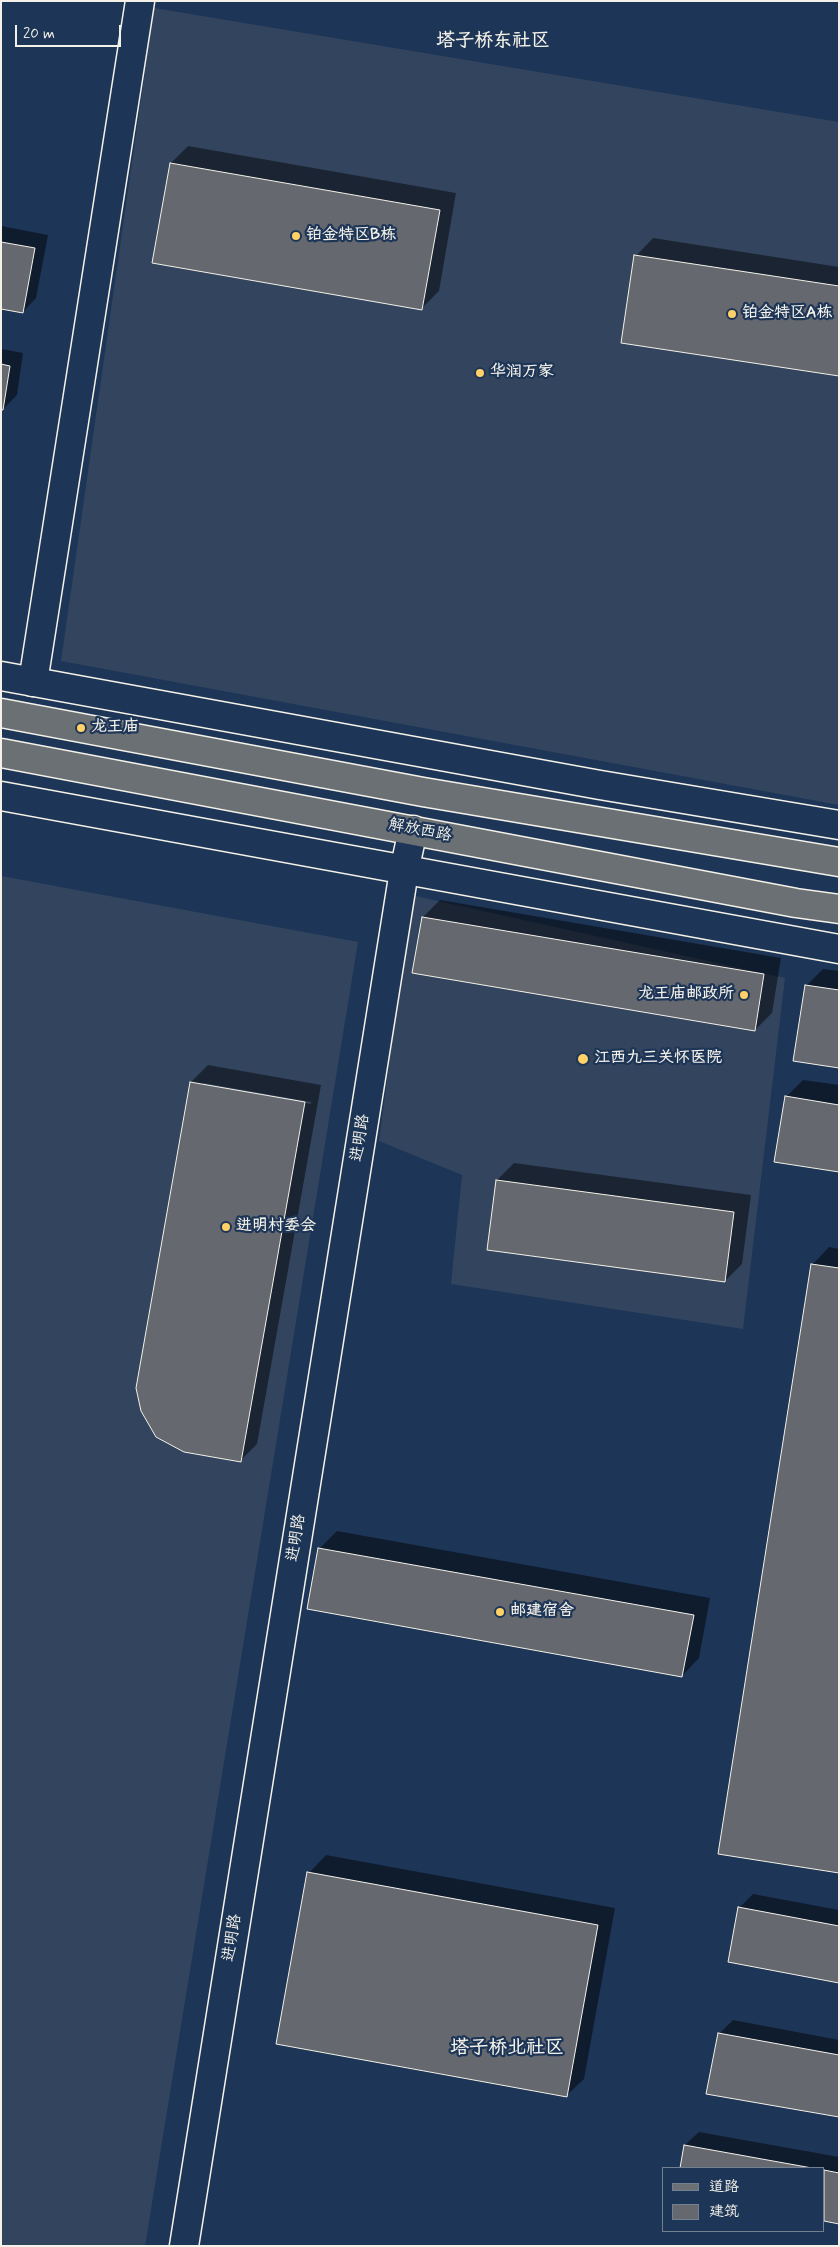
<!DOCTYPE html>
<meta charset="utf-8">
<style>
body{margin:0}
#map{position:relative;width:840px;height:2247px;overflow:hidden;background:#1d3557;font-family:Mynerve,"LXGW WenKai TC",sans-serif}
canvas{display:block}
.frame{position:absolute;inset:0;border:2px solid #f4f1e8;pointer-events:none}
.legend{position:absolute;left:662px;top:2167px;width:162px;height:65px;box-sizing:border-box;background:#1d3557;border:1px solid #738091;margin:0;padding:6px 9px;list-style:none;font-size:15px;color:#f4f1e8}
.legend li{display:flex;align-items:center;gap:10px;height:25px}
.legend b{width:25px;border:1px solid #738091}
.scale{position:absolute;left:15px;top:25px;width:106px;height:22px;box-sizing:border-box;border:2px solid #f4f1e8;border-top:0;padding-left:6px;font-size:15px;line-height:18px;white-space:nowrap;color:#f4f1e8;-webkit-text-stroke:4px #1d3557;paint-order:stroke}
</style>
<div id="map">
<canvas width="840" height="2247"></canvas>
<div class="frame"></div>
<ul class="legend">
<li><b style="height:6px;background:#6b7074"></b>道路</li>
<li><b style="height:14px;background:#65696f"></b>建筑</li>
</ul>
<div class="scale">20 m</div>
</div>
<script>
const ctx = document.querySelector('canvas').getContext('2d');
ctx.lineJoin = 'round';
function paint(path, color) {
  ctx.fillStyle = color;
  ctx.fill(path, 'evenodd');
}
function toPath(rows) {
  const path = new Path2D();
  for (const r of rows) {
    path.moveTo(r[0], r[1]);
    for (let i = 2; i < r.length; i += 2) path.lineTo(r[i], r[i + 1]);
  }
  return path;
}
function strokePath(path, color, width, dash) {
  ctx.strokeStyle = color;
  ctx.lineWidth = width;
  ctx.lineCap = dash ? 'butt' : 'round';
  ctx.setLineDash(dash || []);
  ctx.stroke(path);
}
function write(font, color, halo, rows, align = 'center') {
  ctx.font = font + ' Mynerve,"LXGW WenKai TC",sans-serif';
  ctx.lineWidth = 4.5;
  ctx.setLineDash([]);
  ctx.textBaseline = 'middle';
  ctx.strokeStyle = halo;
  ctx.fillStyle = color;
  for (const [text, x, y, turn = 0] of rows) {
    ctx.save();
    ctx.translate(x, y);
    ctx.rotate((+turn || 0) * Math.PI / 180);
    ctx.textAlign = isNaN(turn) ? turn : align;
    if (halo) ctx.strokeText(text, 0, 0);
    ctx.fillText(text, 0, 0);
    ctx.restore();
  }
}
paint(toPath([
 [154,8,839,122,839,805,61,661],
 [1,876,358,942,145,2246,1,2246],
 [411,895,785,978,743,1329,451,1284,462,1175,379,1141]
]), '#33455e');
paint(toPath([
 [188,146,456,193,439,291,422,308,171,163],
 [1,226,48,235,36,298,23,312,1,308],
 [653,238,839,267,839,375,636,256],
 [1,349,23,353,17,395,3,409,1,408],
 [440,900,781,958,772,1013,755,1030,414,972,423,917],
 [823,969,839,971,839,1067,806,986],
 [208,1065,321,1085,257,1444,240,1461,191,1082],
 [203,1083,311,1102,311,1104,203,1085],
 [803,1080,839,1085,839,1170,786,1097],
 [514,1163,751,1195,742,1264,725,1281,497,1180],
 [829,1247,839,1249,839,1872,812,1265],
 [337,1531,710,1598,699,1658,682,1676,309,1608,320,1548],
 [326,1855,615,1908,584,2079,566,2096,309,1873],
 [753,1894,839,1910,839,1981,739,1908],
 [733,2020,839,2040,839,2116,719,2034],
 [699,2132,839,2157,839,2222,824,2220,824,2168,681,2168,685,2145]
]), '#0007');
const building = toPath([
 [170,163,440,210,422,310,152,263,170,163],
 [1,242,35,248,23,313,1,309,1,242],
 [634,255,839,286,839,376,621,343,634,255],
 [1,364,10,366,3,410,1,410,1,364],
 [422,917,764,974,755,1031,412,973,422,917],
 [805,985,839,990,839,1068,793,1061,805,985],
 [190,1082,305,1102,241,1462,184,1452,156,1437,141,1411,136,1388,190,1082],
 [785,1096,839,1105,839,1172,774,1162,785,1096],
 [496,1180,734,1212,725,1282,487,1250,496,1180],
 [811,1264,839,1268,839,1873,718,1854,811,1264],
 [318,1548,694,1615,682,1677,307,1609,318,1548],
 [307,1872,598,1925,567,2097,276,2044,307,1872],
 [738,1907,839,1926,839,1983,728,1962,738,1907],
 [718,2033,839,2055,839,2117,706,2094,718,2033],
 [684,2145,812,2168,680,2168,684,2145],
 [824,2170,839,2173,839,2224,824,2221,824,2170]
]);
paint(building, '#65696f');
strokePath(building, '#f4f1e8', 1);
const street = toPath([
 [33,682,140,1],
 [184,2246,404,871,413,830]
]);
const secondary = toPath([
 [1,676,600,785,839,825],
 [1,796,839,949]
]);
const primary = toPath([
 [1,713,423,792,839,862],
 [1,753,796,903,839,909]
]);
strokePath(street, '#f4f1e8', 31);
strokePath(secondary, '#f4f1e8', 31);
strokePath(primary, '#f4f1e8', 31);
strokePath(street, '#1d3557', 28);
strokePath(secondary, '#1d3557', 28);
strokePath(primary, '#6b7074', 28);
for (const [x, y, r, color] of [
 [296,236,5,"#ffd166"],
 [732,314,5,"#ffd166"],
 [480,373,5,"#ffd166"],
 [81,728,5,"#ffd166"],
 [744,995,5,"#ffd166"],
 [583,1059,6,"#ffd166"],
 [226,1227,5,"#ffd166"],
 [500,1612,5,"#ffd166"]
]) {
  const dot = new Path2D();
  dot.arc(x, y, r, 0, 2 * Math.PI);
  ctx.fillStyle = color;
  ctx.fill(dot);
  strokePath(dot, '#1d3557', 2);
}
write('bold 16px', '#f4f1e8', '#1d3557', [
 ["铂金特区B栋",306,236],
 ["铂金特区A栋",742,314],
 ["华润万家",490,373],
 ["龙王庙",91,728],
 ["龙王庙邮政所",734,995,"right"],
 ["江西九三关怀医院",594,1059],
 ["进明村委会",236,1227],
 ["邮建宿舍",510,1612]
], 'left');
write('16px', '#f4f1e8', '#1d3557', [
 ["解放西路",420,831,11],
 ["进明路",361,1138,-81],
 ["进明路",297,1538,-81],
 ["进明路",233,1938,-81]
]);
write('bold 19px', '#f4f1e8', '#1d3557', [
 ["塔子桥东社区",493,42],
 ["塔子桥北社区",507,2049]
]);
</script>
